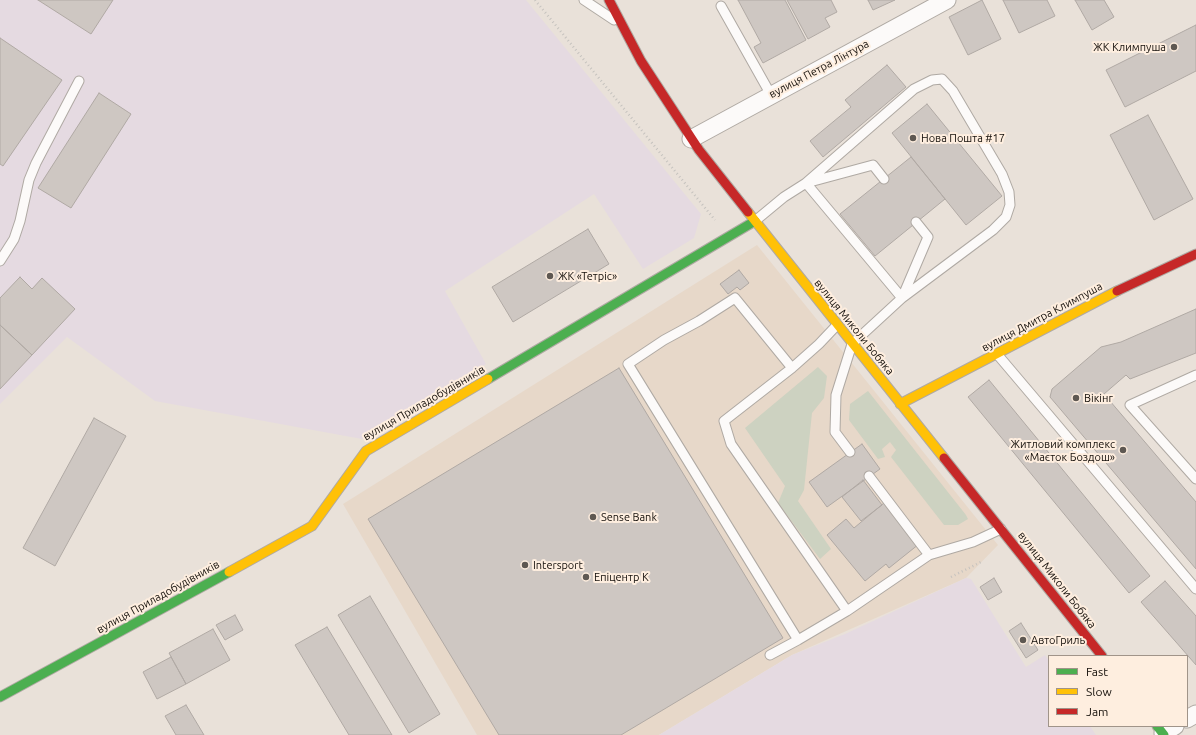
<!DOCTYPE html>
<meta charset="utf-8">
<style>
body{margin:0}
#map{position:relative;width:1196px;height:735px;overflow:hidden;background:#e9e1d9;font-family:Ubuntu,sans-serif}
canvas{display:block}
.legend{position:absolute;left:1048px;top:655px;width:140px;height:72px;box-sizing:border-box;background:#feeedf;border:1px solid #a09489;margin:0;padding:5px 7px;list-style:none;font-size:12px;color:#130e09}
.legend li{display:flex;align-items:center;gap:8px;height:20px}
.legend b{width:20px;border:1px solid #a09489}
</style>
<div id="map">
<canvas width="1196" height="735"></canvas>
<ul class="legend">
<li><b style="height:5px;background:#4caf50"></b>Fast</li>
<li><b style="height:5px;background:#ffc107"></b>Slow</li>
<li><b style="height:5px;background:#c62828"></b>Jam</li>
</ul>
</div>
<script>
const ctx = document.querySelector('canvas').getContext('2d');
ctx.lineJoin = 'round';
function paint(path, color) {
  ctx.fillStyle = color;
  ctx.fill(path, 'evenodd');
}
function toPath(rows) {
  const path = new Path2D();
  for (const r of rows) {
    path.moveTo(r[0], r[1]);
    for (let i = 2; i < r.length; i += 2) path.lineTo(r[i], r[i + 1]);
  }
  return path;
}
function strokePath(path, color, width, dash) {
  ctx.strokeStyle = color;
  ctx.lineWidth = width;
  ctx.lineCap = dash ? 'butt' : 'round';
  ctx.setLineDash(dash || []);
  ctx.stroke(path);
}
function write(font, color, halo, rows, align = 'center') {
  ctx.font = font + ' Ubuntu,sans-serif';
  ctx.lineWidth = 4;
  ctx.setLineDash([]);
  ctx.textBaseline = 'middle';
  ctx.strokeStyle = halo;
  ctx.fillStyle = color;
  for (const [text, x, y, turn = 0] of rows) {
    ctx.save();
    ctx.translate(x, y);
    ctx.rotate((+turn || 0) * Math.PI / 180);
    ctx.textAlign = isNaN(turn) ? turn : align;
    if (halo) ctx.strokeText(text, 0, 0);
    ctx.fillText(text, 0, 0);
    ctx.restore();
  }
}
paint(toPath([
 [757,245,998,545,966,578,792,655,659,735,477,735,343,504]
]), '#e7d8c9');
paint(toPath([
 [0,0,526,0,701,214,694,238,643,269,594,194,445,291,486,364,362,439,155,401,67,337,0,404],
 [966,578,971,579,1026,667,1045,655,1049,661,1049,726,1090,726,1096,735,659,735,792,655,845,634]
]), '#e5dae1');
paint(toPath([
 [818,367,827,376,824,398,812,413,804,490,798,501,831,549,820,559,778,503,785,486,745,428],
 [868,391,966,515,968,519,958,525,944,525,891,457,896,450,890,442,882,449,885,457,878,459,849,420,850,404]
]), '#cdd2c1');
const building = toPath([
 [38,0,113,0,91,34,38,0],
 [738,0,785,0,806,40,763,63,754,47,761,43,738,0],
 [787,0,831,0,837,12,825,18,830,27,808,39,787,0],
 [868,0,895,0,873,10,868,0],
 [982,0,1001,39,968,55,949,17,982,0],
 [1003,0,1047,0,1055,16,1019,33,1003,0],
 [1075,0,1104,0,1114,17,1092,30,1075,0],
 [1196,25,1196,71,1125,107,1106,70,1196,25],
 [0,38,62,80,3,166,0,164,0,38],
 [887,65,906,87,823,157,810,141,851,107,845,100,887,65],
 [99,93,131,114,71,208,38,188,99,93],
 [927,104,1002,196,966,225,892,133,927,104],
 [1148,115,1193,199,1154,220,1110,135,1148,115],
 [911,157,945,199,875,256,840,214,911,157],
 [588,229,609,264,513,322,492,287,588,229],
 [739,270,749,283,740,290,737,287,728,294,720,284,739,270],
 [20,277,32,289,42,278,75,309,32,355,0,325,0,298,20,277],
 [1196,309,1196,353,1130,379,1126,375,1104,394,1196,502,1196,569,1050,397,1052,389,1101,347,1121,342,1196,309],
 [0,325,32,355,0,389,0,325],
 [619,368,783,638,621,735,499,735,368,519,619,368],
 [989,380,1150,576,1129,593,968,397,989,380],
 [94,418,126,436,55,566,23,548,94,418],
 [862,444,880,469,827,507,809,482,862,444],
 [863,480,882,505,861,521,842,497,863,480],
 [884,503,919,544,889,568,886,564,865,581,827,535,846,519,854,528,884,503],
 [994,578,1002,592,988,600,980,587,994,578],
 [1165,581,1196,616,1196,665,1141,602,1165,581],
 [370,596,440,714,409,733,338,615,370,596],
 [235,615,243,630,225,640,216,625,235,615],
 [1021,623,1038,650,1026,658,1009,631,1021,623],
 [327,627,392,735,349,735,295,645,327,627],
 [213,629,230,660,186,684,169,653,213,629],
 [171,657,186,684,157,699,143,672,171,657],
 [186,705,204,735,176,735,165,716,186,705]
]);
paint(building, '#cec7c2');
strokePath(building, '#b0a9a4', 1);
const lane = toPath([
 [584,0,614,20],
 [721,6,771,95],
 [942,79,953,91,1002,174,1009,192,1010,205,1006,217,993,230,902,298,806,183,914,89,932,80,942,79],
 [755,221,784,197,806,183,873,165,884,179],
 [0,261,14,239,20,221,29,180,36,163,79,81],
 [837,325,819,344,792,368,724,421,731,444,847,611],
 [997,354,1196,589],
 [792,368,735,298,699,321,664,340,628,364,798,640,847,611,929,555,973,542,1001,529],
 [1196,375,1130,405,1196,479],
 [850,452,835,432,836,395,852,344,902,298,928,237,916,222],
 [869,476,929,555],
 [770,655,798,640]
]);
const street = toPath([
 [691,139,947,0],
 [1187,719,1196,714],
 [1163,733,1175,726]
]);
const fast = toPath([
 [488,379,755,221],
 [0,697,229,572],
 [1157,726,1164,735]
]);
const slow = toPath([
 [748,212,944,458],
 [900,404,1117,291],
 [229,572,312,526,366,451,488,379]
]);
const jam = toPath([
 [609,0,641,61,699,150,748,212],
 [1117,291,1196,254],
 [944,458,1102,656]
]);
strokePath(lane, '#afa9a3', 11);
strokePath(street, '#afa9a3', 19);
strokePath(fast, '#afa9a3', 11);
strokePath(slow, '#afa9a3', 11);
strokePath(jam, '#afa9a3', 11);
strokePath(toPath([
 [535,0,715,220],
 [951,577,983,561]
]), '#c5c2be', 2.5, [1, 3]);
strokePath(lane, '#fcfaf9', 9);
strokePath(street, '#fcfaf9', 17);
strokePath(fast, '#4caf50', 9);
strokePath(slow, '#ffc107', 9);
strokePath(jam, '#c62828', 9);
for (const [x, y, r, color] of [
 [1174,47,4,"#5e5852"],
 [913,138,4,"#5e5852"],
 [550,276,4,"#5e5852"],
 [1076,398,4,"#5e5852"],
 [1123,450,4,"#5e5852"],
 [593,517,4,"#5e5852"],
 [525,565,4,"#5e5852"],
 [586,577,4,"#5e5852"],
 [1023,640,4,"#5e5852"]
]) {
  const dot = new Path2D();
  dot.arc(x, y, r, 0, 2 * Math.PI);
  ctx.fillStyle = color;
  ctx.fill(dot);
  strokePath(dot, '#feeedf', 1.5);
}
write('11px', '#130e09', '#feeedf', [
 ["ЖК Климпуша",1166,47,"right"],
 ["Нова Пошта #17",921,138],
 ["ЖК «Тетріс»",558,276],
 ["Вікінг",1084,398],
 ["Житловий комплекс",1115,444,"right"],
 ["«Маєток Боздош»",1115,457,"right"],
 ["Sense Bank",601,517],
 ["Intersport",533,565],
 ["Епіцентр К",594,577],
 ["АвтоГриль",1031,640]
], 'left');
write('11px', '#130e09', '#feeedf', [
 ["вулиця Петра Лінтура",819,69,-28],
 ["вулиця Дмитра Климпуша",1042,317,-28],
 ["вулиця Миколи Бобяка",854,327,51],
 ["вулиця Приладобудівників",424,403,-30],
 ["вулиця Миколи Бобяка",1057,580,52],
 ["вулиця Приладобудівників",158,597,-29]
]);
</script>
